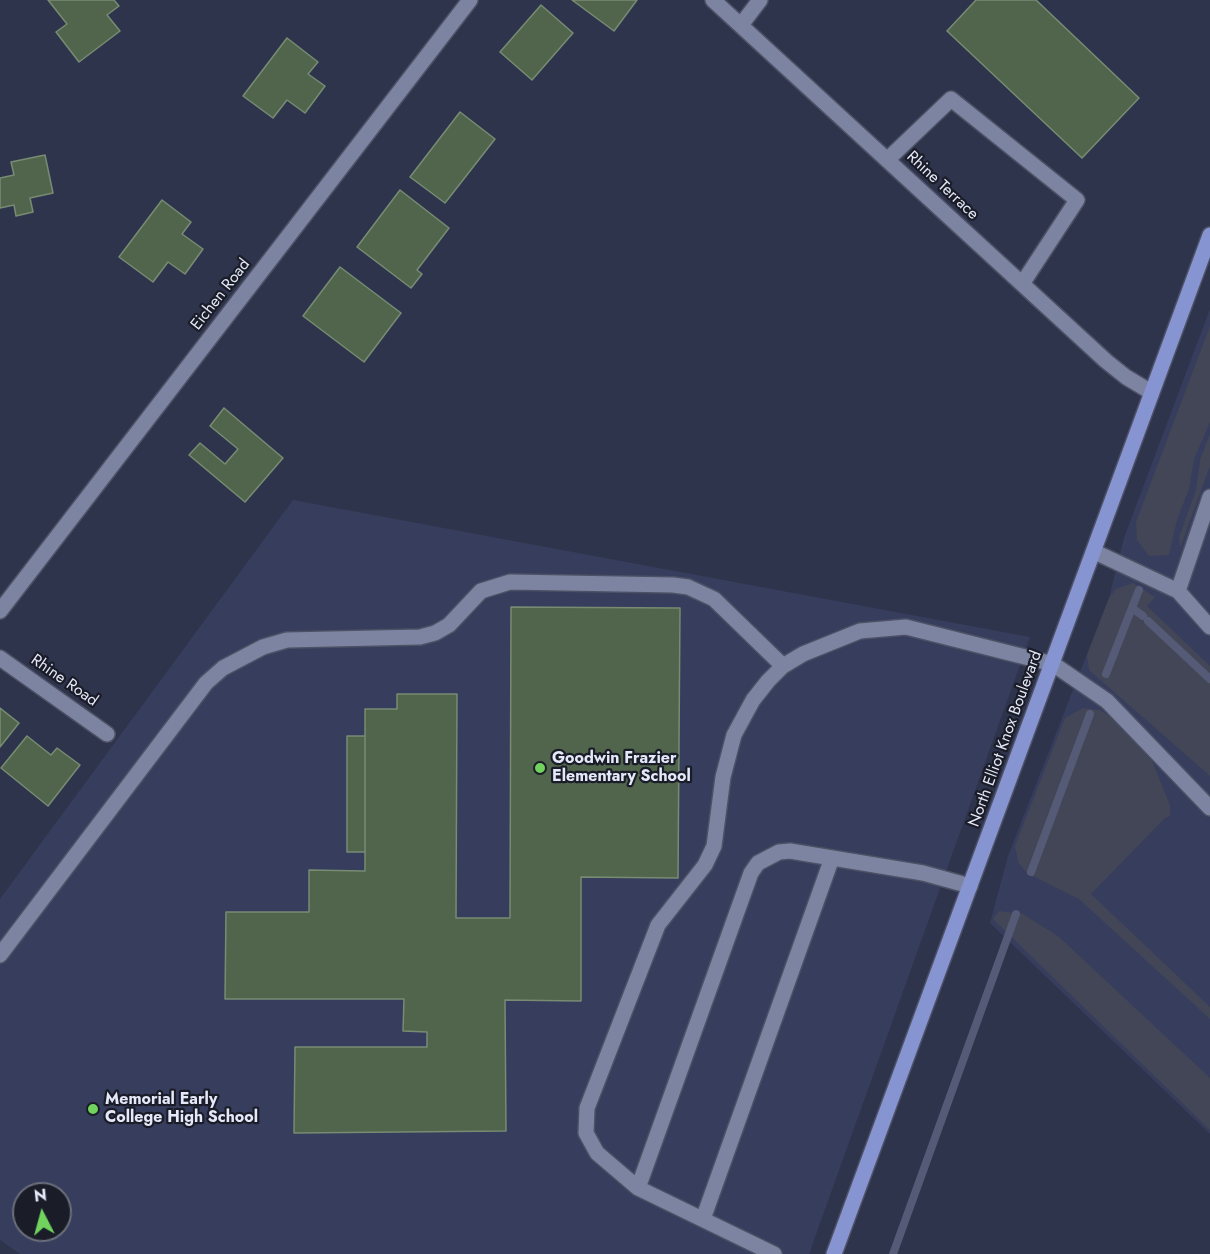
<!DOCTYPE html>
<style>
body{margin:0}
#map{position:relative;width:1210px;height:1254px;overflow:hidden;background:#2f344d;font-family:Jost,sans-serif}
canvas{display:block}
.north{position:absolute;left:12px;top:1182px;width:60px;height:60px;box-sizing:border-box;background:#1a1d28;border:2px solid #6b6e7b;border-radius:50%;rotate:354deg;font-size:16px;font-weight:700;line-height:24px;text-align:center;color:#e4e8f8}
.north::after{content:'';display:block;margin:auto;width:21px;height:27px;background:#71d35e;clip-path:polygon(50% 0,100% 100%,50% 72%,0 100%)}
</style>
<div id="map">
<canvas width="1210" height="1254"></canvas>
<div class="north">N</div>
</div>
<script>
const ctx = document.querySelector('canvas').getContext('2d');
ctx.lineJoin = 'round';
function paint(path, color) {
  ctx.fillStyle = color;
  ctx.fill(path, 'evenodd');
}
function toPath(rows) {
  const path = new Path2D();
  for (const r of rows) {
    path.moveTo(r[0], r[1]);
    for (let i = 2; i < r.length; i += 2) path.lineTo(r[i], r[i + 1]);
  }
  return path;
}
function strokePath(path, color, width, dash) {
  ctx.strokeStyle = color;
  ctx.lineWidth = width;
  ctx.lineCap = dash ? 'butt' : 'round';
  ctx.setLineDash(dash || []);
  ctx.stroke(path);
}
function write(font, color, halo, rows, align = 'center') {
  ctx.font = font + ' Jost,sans-serif';
  ctx.lineWidth = 4.5;
  ctx.setLineDash([]);
  ctx.textBaseline = 'middle';
  ctx.strokeStyle = halo;
  ctx.fillStyle = color;
  for (const [text, x, y, turn = 0] of rows) {
    ctx.save();
    ctx.translate(x, y);
    ctx.rotate((+turn || 0) * Math.PI / 180);
    ctx.textAlign = isNaN(turn) ? turn : align;
    if (halo) ctx.strokeText(text, 0, 0);
    ctx.fillText(text, 0, 0);
    ctx.restore();
  }
}
paint(toPath([
 [1210,309,1210,1134,990,923,1008,856,1109,598,1124,538],
 [293,500,1030,637,809,1254,20,1254,0,1240,0,899],
 [24,1194,60,1194,60,1230,24,1230]
]), '#373d5c');
paint(toPath([
 [1210,326,1210,422,1194,459,1189,489,1177,520,1169,555,1149,556,1137,540,1136,522],
 [1210,434,1210,466,1180,548,1179,537,1196,490,1200,460],
 [1133,583,1155,597,1147,606,1210,666,1210,776,1089,670,1087,655,1109,598,1116,589],
 [1083,708,1100,710,1123,725,1153,763,1170,805,1170,816,1164,819,1091,894,1210,1007,1210,1019,1079,899,1027,873,1018,862,1015,846,1065,718],
 [999,911,1023,914,1058,936,1210,1078,1210,1130,993,919]
]), '#434656');
strokePath(toPath([
 [1132,608,1143,616],
 [1148,621,1210,679],
 [1106,674,1139,590],
 [1031,872,1090,714],
 [893,1254,1016,914]
]), '#555b76', 8);
const building = toPath([
 [48,0,114,0,119,6,107,15,120,31,79,62,56,32,67,24,48,0],
 [572,0,637,0,614,31,572,0],
 [976,0,1036,0,1139,98,1082,158,947,31,976,0],
 [541,5,573,33,532,80,500,52,541,5],
 [287,38,318,62,308,74,325,86,305,113,287,100,273,118,243,96,287,38],
 [460,112,495,139,445,203,410,177,460,112],
 [45,155,53,193,30,198,33,212,16,216,14,205,0,208,0,178,14,175,11,162,45,155],
 [400,190,449,228,417,270,422,274,411,288,357,247,400,190],
 [162,200,191,222,182,234,203,249,185,274,168,262,153,282,119,257,162,200],
 [340,267,401,313,364,362,303,316,340,267],
 [224,408,283,458,245,502,189,455,200,443,225,464,238,449,210,426,224,408],
 [511,607,680,608,678,878,581,877,581,1001,505,1000,506,1131,294,1133,295,1047,427,1047,427,1032,403,1031,404,999,225,999,226,912,309,912,309,870,365,871,365,709,397,709,397,694,457,694,456,918,510,918,511,607],
 [0,708,19,723,0,747,0,708],
 [27,736,51,755,57,748,80,765,48,806,1,768,27,736],
 [347,736,365,736,365,852,347,852,347,736]
]);
paint(building, '#51654d');
strokePath(building, '#778c73', 1.5);
const minor = toPath([
 [713,0,1106,361,1126,377,1151,392],
 [741,25,760,0],
 [887,160,951,99,1077,200,1022,284],
 [1095,552,1178,591,1210,627],
 [1178,591,1210,497],
 [0,611,470,0],
 [0,658,107,734],
 [0,955,206,683,223,668,263,647,287,640,420,637,435,633,449,625,481,591,510,582,673,585,688,587,714,599,783,666],
 [638,1188,751,873,758,863,779,852,790,851,923,873,970,886],
 [703,1219,832,858],
 [774,1254,638,1188,597,1153,586,1133,587,1108,658,925,705,865,714,846,723,777,734,735,753,700,768,681,783,666,803,654,860,631,906,627,1053,664,1107,701,1210,808]
]);
const major = toPath([
 [834,1254,1210,235]
]);
strokePath(minor, '#4c5165', 18);
strokePath(major, '#4c5165', 18);
strokePath(minor, '#7d84a1', 15);
strokePath(major, '#8794d2', 15);
for (const [x, y, r, color] of [
 [540,768,6,"#71d35e"],
 [93,1109,6,"#71d35e"]
]) {
  const dot = new Path2D();
  dot.arc(x, y, r, 0, 2 * Math.PI);
  ctx.fillStyle = color;
  ctx.fill(dot);
  strokePath(dot, '#1a1d28', 2);
}
write('16px', '#e4e8f8', '#1a1d28', [
 ["Rhine Terrace",942,186,43],
 ["Eichen Road",221,295,-52],
 ["Rhine Road",64,681,35],
 ["North Elliot Knox Boulevard",1006,739,-70]
]);
write('bold 16px', '#e4e8f8', '#1a1d28', [
 ["Goodwin Frazier",552,759],
 ["Elementary School",552,777],
 ["Memorial Early",105,1100],
 ["College High School",105,1118]
], 'left');
</script>
